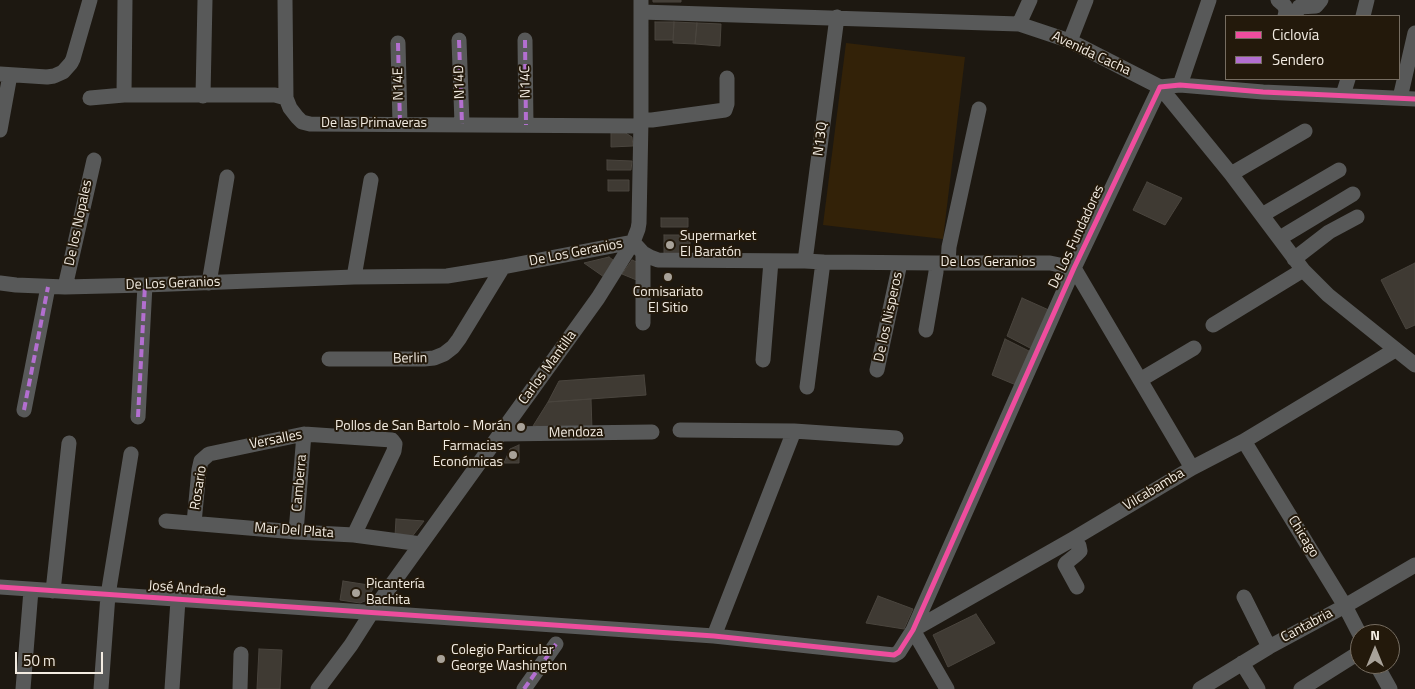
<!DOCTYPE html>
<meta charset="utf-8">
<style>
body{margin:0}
#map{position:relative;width:1415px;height:689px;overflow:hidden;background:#1d1811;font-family:"Titillium Web",sans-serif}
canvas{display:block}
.legend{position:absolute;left:1225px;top:15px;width:175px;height:65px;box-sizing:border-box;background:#23190b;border:1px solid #766d61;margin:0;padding:6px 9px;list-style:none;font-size:15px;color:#f3ece2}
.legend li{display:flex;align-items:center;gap:10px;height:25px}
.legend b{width:25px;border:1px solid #766d61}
.north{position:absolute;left:1350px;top:624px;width:50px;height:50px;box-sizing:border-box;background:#23190b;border:1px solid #766d61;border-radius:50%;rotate:0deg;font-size:14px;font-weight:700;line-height:20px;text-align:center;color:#f3ece2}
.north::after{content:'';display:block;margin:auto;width:18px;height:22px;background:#a8a299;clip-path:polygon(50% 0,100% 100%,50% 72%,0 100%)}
.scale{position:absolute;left:15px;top:652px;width:88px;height:22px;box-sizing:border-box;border:2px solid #f3ece2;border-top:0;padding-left:6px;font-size:15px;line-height:18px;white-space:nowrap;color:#f3ece2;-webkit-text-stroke:4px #23190b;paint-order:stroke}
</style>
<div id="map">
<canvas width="1415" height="689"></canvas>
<ul class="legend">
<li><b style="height:6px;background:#ef4d9e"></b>Ciclovía</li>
<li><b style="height:6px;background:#b36fd0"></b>Sendero</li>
</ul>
<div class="north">N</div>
<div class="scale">50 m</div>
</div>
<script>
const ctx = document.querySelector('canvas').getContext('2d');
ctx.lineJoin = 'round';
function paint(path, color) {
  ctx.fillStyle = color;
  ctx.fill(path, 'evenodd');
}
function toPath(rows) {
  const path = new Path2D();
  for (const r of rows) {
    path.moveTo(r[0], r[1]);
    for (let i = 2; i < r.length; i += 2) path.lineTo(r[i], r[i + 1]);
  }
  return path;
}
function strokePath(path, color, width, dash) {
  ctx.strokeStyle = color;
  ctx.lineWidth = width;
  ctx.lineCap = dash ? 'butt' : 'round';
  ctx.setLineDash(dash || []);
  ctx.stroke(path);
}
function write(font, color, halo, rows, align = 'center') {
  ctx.font = font + ' "Titillium Web",sans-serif';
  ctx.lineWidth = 4;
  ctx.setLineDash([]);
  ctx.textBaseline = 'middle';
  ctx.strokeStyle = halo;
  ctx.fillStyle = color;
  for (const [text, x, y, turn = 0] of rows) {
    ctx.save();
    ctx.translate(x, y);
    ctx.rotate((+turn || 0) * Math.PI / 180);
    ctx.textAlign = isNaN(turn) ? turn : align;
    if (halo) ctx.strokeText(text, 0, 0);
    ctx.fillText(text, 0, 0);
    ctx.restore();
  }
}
paint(toPath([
 [846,43,965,57,943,239,823,225]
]), '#332208');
const building = toPath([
 [653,0,681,0,681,2,653,2,653,0],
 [655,22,674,22,673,40,655,40,655,22],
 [674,22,697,23,695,44,673,43,674,22],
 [697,23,721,24,720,46,695,44,697,23],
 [611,132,624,132,632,137,633,146,611,147,611,132],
 [607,160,632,161,631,170,607,170,607,160],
 [608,180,629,180,629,191,608,191,608,180],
 [1147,182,1182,198,1165,225,1133,210,1147,182],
 [661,218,688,218,688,227,661,227,661,218],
 [664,235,690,235,690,254,664,254,664,235],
 [609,257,613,260,604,277,584,263,609,257],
 [632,260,639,263,639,281,622,274,632,260],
 [1415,263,1415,325,1406,329,1381,280,1415,263],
 [1022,298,1051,311,1032,349,1007,336,1022,298],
 [1005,339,1029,351,1016,385,992,375,1005,339],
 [644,375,646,395,548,402,559,381,644,375],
 [591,399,592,430,533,426,548,402,591,399],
 [519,445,519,463,504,463,510,449,519,445],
 [396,519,424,521,411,538,395,536,396,519],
 [343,581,375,586,365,601,360,603,340,600,343,581],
 [878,596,913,609,904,629,866,623,878,596],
 [976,614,995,643,948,667,933,635,976,614],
 [259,649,282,650,280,689,257,689,259,649]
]);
paint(building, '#3f3a33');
strokePath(building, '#4a453e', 1);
strokePath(toPath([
 [285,0,286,98,290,108,297,117,302,122,310,124,641,126],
 [1278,0,1285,6,1286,12,1285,16],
 [641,12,1019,24,1070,41,1160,87,1231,174,1303,270,1328,295,1415,365],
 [1295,16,1299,7,1316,6,1321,0],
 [1363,16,1367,0],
 [1019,24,1030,0],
 [459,40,462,124],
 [525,40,526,125],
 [1070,41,1086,0],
 [398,43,400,124],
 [0,74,47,77,54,76,63,72,71,63,73,59,90,0],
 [1180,85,1209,0],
 [124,95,125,0],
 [1343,95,1348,79],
 [203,96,205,0],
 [90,98,124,95,275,95,286,98],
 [1400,98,1415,33],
 [641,120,652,120,725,110,727,104,727,78],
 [0,130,10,75],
 [1231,174,1305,131],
 [1262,215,1339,170],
 [1280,238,1353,194],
 [633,242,643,253,650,257,658,260,805,261,823,262,936,263,1050,263,1074,268,1192,468],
 [643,253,643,323],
 [1294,259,1329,232,1357,217],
 [805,261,837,17],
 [948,263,949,247,979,109],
 [354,277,371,180],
 [0,283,16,285,65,287,145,285,354,277,447,276,503,267,633,242],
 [209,283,227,177],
 [65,287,94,160],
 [1213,325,1303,270],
 [926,330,936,272,936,263],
 [329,359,424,359,434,358,444,354,453,347,459,339,503,267],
 [763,360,771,261],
 [877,370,900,263],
 [1140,380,1194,348],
 [807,387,823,262],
 [24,410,48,287],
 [138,417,145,285],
 [680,430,794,431,896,438],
 [501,434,652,432],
 [1244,441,1345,606,1360,635],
 [166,521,296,532,354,535,421,544],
 [194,523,199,470,201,461,209,454,304,434,392,440,395,444,394,451,354,535],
 [296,532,304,434],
 [1073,539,1079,546,1080,551,1076,555,1066,563,1065,565,1077,587],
 [0,587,714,636,894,655,899,652,913,630,1074,268,1160,87,1180,85,1263,92,1415,99],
 [53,591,69,443],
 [1244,597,1269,647],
 [913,630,1073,539,1192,468,1244,441,1395,350],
 [913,630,947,689],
 [714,636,794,431],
 [1242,663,1258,689],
 [1376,664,1390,689],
 [23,689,31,590],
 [101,689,108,595,131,454],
 [172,689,178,600],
 [240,689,241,654],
 [318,689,351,645,372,612,598,298,633,242,638,229,639,223,641,120,641,0],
 [524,689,556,644],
 [1200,689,1269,647,1345,606,1415,565],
 [1301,689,1360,652]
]), '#585959', 15);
strokePath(toPath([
 [459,40,462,124],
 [525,40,526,125],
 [398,43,400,124],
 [24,410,48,287],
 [138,417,145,285],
 [524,689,556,644]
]), '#b36fd0', 4, [8, 4]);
strokePath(toPath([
 [0,587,714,636,894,655,899,652,913,630,1074,268,1160,87,1180,85,1263,92,1415,99]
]), '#ef4d9e', 5);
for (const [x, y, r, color] of [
 [670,245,5,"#a8a299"],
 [668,277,5,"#a8a299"],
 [521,427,5,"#a8a299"],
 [513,455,5,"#a8a299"],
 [356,593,5,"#a8a299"],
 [441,659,5,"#a8a299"]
]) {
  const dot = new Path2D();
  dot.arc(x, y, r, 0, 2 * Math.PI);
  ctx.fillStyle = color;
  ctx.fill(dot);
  strokePath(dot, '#23190b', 2);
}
write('14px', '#f3ece2', '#23190b', [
 ["Avenida Cacha",1091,54,25],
 ["N14D",460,82,-92],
 ["N14C",526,82,-91],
 ["N14E",399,84,-91],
 ["De las Primaveras",374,124],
 ["N13Q",821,139,-83],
 ["De los Nopales",79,223,-78],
 ["De Los Fundadores",1077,237,-65],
 ["De Los Geranios",576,253,-11],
 ["De Los Geranios",988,263],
 ["De Los Geranios",173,284,-2],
 ["De los Nisperos",889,317,-78],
 ["Berlin",410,359,-1],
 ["Carlos Mantilla",548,368,-54],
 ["Mendoza",576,433,-1],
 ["Versalles",276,440,-11],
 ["Camberra",300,483,-85],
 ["Rosario",199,488,-81],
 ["Vilcabamba",1154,490,-31],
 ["Mar Del Plata",294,531,4],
 ["Chicago",1303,537,58],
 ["José Andrade",187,589,4],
 ["Cantabria",1307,626,-28]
]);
write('14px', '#f3ece2', '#23190b', [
 ["Supermarket",680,237],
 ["El Baratón",680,253],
 ["Comisariato",668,293,"center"],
 ["El Sitio",668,309,"center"],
 ["Pollos de San Bartolo - Morán",511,427,"right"],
 ["Farmacias",503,447,"right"],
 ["Económicas",503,463,"right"],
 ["Picantería",366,585],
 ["Bachita",366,601],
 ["Colegio Particular",451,651],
 ["George Washington",451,667]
], 'left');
</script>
